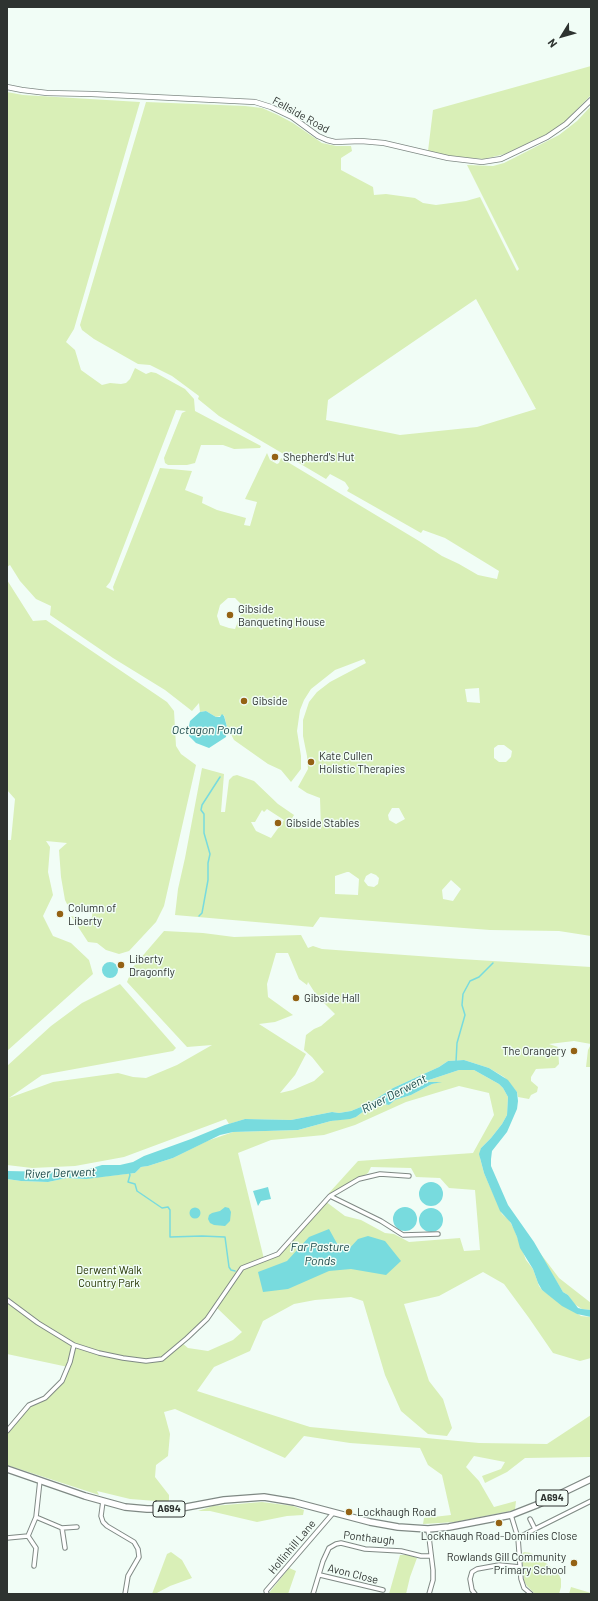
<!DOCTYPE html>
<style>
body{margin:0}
#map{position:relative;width:598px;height:1601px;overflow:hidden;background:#f1fdf6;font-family:Barlow,sans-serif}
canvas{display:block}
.frame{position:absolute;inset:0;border:8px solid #2e3330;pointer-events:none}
.north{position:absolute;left:542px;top:16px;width:40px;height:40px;-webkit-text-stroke:3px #f1fdf6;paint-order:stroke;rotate:233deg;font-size:11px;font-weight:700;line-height:16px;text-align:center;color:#2e3330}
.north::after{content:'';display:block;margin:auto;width:14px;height:18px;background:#2e3330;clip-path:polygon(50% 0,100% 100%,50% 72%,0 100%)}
</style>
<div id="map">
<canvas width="598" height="1601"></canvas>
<div class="frame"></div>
<div class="north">N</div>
</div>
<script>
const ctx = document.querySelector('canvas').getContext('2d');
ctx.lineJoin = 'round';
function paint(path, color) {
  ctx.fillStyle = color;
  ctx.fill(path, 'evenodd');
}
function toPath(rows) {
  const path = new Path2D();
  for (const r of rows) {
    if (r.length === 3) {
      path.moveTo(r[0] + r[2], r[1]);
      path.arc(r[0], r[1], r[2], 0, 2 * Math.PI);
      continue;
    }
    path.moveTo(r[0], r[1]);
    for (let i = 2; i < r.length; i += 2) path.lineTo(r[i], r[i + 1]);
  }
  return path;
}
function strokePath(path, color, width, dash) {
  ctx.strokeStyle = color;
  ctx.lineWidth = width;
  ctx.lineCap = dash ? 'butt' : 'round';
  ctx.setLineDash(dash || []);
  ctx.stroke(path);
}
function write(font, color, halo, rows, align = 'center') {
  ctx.font = font + ' Barlow,sans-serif';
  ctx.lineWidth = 3;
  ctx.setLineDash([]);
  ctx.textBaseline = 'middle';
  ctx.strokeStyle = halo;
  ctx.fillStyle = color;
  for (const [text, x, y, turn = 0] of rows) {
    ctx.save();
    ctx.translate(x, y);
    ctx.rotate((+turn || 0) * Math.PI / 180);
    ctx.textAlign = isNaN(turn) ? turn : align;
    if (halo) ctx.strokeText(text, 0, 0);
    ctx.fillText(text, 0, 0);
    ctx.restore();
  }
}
paint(toPath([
 [591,66,591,95,562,125,547,134,505,154,484,159,454,157,428,151,433,110],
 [7,92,23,95,140,102,74,329,66,342,75,350,81,370,102,385,110,383,121,384,126,383,130,379,135,368,146,374,151,372,156,373,185,389,194,399,195,411,261,446,260,448,234,449,223,445,201,445,195,463,187,465,168,465,165,463,164,458,182,413,186,411,176,410,110,582,106,587,114,591,113,587,160,468,192,471,185,490,203,497,202,503,217,510,246,518,244,525,250,526,257,502,245,499,267,453,270,460,277,464,279,463,281,458,419,541,442,556,459,564,478,575,497,579,499,571,445,538,423,530,421,533,347,491,349,488,345,482,330,474,326,479,219,416,198,399,199,396,172,376,150,365,138,364,94,339,82,330,80,325,146,102,245,106,262,108,278,115,293,123,322,143,336,146,351,146,352,151,341,158,341,170,373,187,374,195,386,194,415,198,423,203,436,205,466,201,480,197,517,271,519,269,467,165,493,166,504,163,559,135,577,121,591,106,591,936,559,931,490,930,320,917,313,927,175,915,178,889,185,858,202,768,224,774,221,812,225,812,229,780,233,776,237,775,254,781,278,804,294,815,289,823,321,829,320,798,307,793,298,787,308,769,307,756,303,736,303,720,309,702,317,692,330,682,366,663,364,659,335,670,311,689,304,700,300,710,297,731,301,756,301,769,291,782,281,770,268,764,234,740,227,727,224,715,216,717,206,711,200,712,199,703,192,711,165,690,113,658,50,615,51,606,36,599,20,581,10,565,7,567],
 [476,299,536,409,477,427,400,435,326,420,328,400],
 [228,598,235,598,241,604,243,609,235,629,229,628,220,625,217,616,220,605],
 [479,688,480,703,467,702,465,689],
 [498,745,504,745,512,751,511,757,506,762,499,762,494,758,494,748],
 [392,808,399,808,405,819,396,824,389,820,388,815],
 [267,809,284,820,271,838,256,831,251,822,255,822,262,810,264,812],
 [347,872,349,872,359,879,358,895,335,894,335,876],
 [371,873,376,875,379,878,378,884,374,887,368,886,364,881,366,876],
 [451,880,461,889,453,901,443,899,442,890],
 [7,580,33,621,46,620,167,702,174,711,176,746,181,754,196,765,164,906,156,922,129,951,119,954,106,950,97,943,88,942,71,916,88,920,92,917,93,906,80,910,67,904,65,900,61,877,59,850,67,843,46,841,50,847,48,872,53,895,43,916,53,936,71,943,89,960,93,974,7,1051,7,840,11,840,15,799,7,790],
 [164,931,203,933,234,937,301,935,308,948,313,946,322,949,460,959,591,967,591,1067,586,1067,588,1050,591,1044,574,1041,549,1044,558,1047,559,1064,555,1068,536,1069,531,1077,531,1081,538,1087,537,1092,531,1095,529,1099,518,1097,517,1092,504,1077,489,1068,464,1060,448,1061,439,1067,393,1088,368,1104,351,1111,339,1113,332,1112,291,1120,245,1119,229,1124,226,1119,124,1157,75,1166,32,1168,7,1165,7,1066,51,1026,82,1003,120,984,176,1048,173,1051,42,1075,9,1098,53,1082,118,1073,133,1077,146,1078,177,1065,212,1045,187,1047,127,982,133,967],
 [276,953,288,953,299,979,307,985,308,982,317,996,335,1014,321,1026,314,1029,306,1035,304,1050,312,1057,324,1072,314,1081,293,1090,280,1093,295,1075,306,1054,259,1024,275,1022,293,1015,268,997,267,984],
 [467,1069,474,1070,499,1084,503,1088,508,1097,507,1115,502,1124,491,1138,481,1148,480,1158,484,1173,502,1214,509,1220,514,1229,526,1260,533,1269,539,1286,542,1290,581,1316,591,1317,591,1358,580,1361,553,1353,529,1318,504,1284,483,1272,439,1296,404,1304,429,1381,443,1399,452,1428,447,1436,428,1434,401,1411,385,1375,363,1301,351,1297,315,1300,294,1304,263,1321,250,1351,214,1367,197,1391,310,1427,479,1443,547,1444,591,1415,591,1457,525,1458,507,1472,485,1483,482,1476,501,1469,505,1462,474,1456,466,1467,479,1481,494,1507,516,1501,515,1510,455,1522,423,1524,424,1518,451,1515,442,1475,428,1465,420,1448,350,1443,304,1436,285,1458,175,1409,164,1412,170,1434,168,1456,156,1465,155,1477,169,1495,169,1502,130,1499,97,1491,99,1495,7,1465,7,1431,29,1405,45,1398,62,1382,68,1367,7,1354,7,1179,21,1181,48,1182,67,1178,81,1179,135,1173,141,1167,148,1166,173,1158,207,1141,233,1132,298,1130,331,1121,356,1117,364,1111,384,1104,389,1105,395,1100,411,1095,432,1084,440,1082,428,1082,427,1081,429,1080,459,1070],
 [459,1086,489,1093,494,1115,473,1153,358,1161,329,1193,330,1196,368,1173,371,1167,411,1168,416,1177,440,1178,449,1188,475,1190,480,1250,464,1251,460,1238,409,1242,394,1234,385,1233,361,1220,345,1216,325,1201,278,1254,264,1259,238,1153,271,1140,324,1135,355,1125,406,1102],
 [216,1307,242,1332,233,1340,208,1351,188,1348,182,1343],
 [537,1249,559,1278,591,1303,591,1310,582,1309,574,1304,568,1295,563,1292],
 [262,1502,293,1506,304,1510,303,1515,287,1516,257,1522,210,1511,198,1511,213,1506],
 [171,1552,182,1560,192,1578,170,1586,155,1594,152,1594,167,1554],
 [524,1552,531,1553,541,1559,558,1573,561,1579,561,1587,559,1594,535,1594,527,1586,524,1581,522,1554],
 [400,1555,409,1555,417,1558,410,1577,406,1594,389,1594],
 [289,1568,296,1571,288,1594,271,1594,269,1593],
 [571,1587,591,1593,591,1594,569,1594]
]), '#d9efb7');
paint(toPath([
 [206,711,216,717,220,717,222,714,224,716,227,727,226,737,209,748,196,743,189,736,188,731,190,721,200,712],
 [110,970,8],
 [464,1060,489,1068,508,1080,517,1092,518,1101,517,1109,507,1132,492,1151,491,1159,491,1166,508,1205,534,1242,563,1292,568,1295,578,1308,582,1309,591,1310,591,1317,577,1314,562,1306,542,1290,538,1283,533,1269,520,1248,517,1237,511,1223,500,1211,484,1173,479,1154,481,1148,491,1138,502,1124,507,1115,508,1097,503,1088,499,1084,474,1070,459,1070,429,1080,427,1081,428,1082,442,1082,432,1084,411,1095,395,1100,389,1105,384,1104,364,1111,356,1117,350,1119,331,1121,298,1130,233,1132,220,1135,173,1158,148,1166,141,1167,135,1173,86,1179,67,1178,48,1182,21,1181,7,1179,7,1171,55,1172,89,1169,102,1165,120,1165,133,1162,144,1156,191,1139,225,1125,245,1119,291,1120,332,1112,339,1113,351,1111,368,1104,393,1088,439,1067,448,1061],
 [431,1194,12],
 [268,1187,271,1199,261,1201,258,1206,253,1191],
 [405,1219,12],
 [225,1207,229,1208,231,1212,230,1221,225,1226,214,1225,210,1223,208,1219,209,1215,212,1213,220,1211],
 [195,1213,5.5],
 [431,1220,12],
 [329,1229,340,1249,347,1251,358,1239,368,1236,385,1241,401,1261,386,1275,351,1269,329,1271,288,1289,263,1292,258,1272,287,1261,309,1237]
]), '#78dbde');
strokePath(toPath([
 [199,916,202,913,208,880,208,863,210,854,204,833,204,814,201,810,202,805,220,777],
 [456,1062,457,1043,465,1015,462,1005,463,994,470,981,479,977,493,963],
 [129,1172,130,1175,128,1182,135,1184,137,1191,162,1208,168,1207,170,1210,170,1237,202,1236,225,1237,229,1267,231,1270,235,1271]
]), '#78dbde', 1.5);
const minor = toPath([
 [330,1196,381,1221,403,1235,438,1234],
 [7,1300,38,1323,74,1345],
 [7,1431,29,1405,45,1398,62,1381,70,1362,74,1345,99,1353,123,1358,146,1361,162,1359,187,1338,207,1319,242,1268,278,1254,330,1196,359,1179,380,1174,409,1176],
 [40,1480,36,1517,62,1528,65,1548],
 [103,1501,101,1516,103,1522,107,1526,134,1542,138,1549,139,1557,128,1576,125,1594],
 [511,1515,518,1538,521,1579,524,1588,531,1594],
 [530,1519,535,1529,591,1501],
 [62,1528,77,1527],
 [428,1529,433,1570,433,1580,429,1594],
 [28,1536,36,1548,34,1566],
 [7,1538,28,1536,36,1517],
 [518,1538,535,1529],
 [320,1575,383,1590],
 [267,1594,266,1591,334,1512],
 [313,1594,323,1561,329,1548,336,1544,341,1543,365,1549,401,1551,421,1556,431,1556],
 [475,1594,472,1590,470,1579,472,1572,477,1569,499,1565,520,1567]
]);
const tertiary = toPath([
 [7,87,22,90,47,93,92,94,255,102,271,107,292,117,318,136,327,140,335,142,361,141,384,143,448,158,482,162,501,159,547,137,566,124,591,100]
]);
const primary = toPath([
 [7,1469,85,1496,125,1507,147,1509,176,1509,224,1500,264,1497,294,1502,370,1522,398,1527,428,1529,449,1527,511,1515,539,1504,591,1479]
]);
strokePath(minor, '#7f8984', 5.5);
strokePath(tertiary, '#7f8984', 6);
strokePath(primary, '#7f8984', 8);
strokePath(minor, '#fff', 3.5);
strokePath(tertiary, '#fff', 4.5);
strokePath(primary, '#fff', 5.5);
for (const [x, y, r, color] of [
 [275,457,4,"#946214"],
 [230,615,4,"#946214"],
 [244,701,4,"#946214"],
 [311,762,4,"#946214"],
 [278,823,4,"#946214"],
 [60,914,4,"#946214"],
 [121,965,4,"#946214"],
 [296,998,4,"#946214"],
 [574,1051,4,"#946214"],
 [349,1512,4,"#946214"],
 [499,1523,4,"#946214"],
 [574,1563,4,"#946214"]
]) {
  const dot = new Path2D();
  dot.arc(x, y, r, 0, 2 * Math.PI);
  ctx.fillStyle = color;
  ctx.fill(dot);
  strokePath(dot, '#f1fdf6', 1.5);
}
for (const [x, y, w] of [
 [552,1498,32],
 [169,1509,32]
]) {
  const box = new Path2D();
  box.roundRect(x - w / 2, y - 8, w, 16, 3);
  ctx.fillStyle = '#f1fdf6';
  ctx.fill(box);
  strokePath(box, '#2e3330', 1);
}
write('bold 10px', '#2e3330', null, [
 ["A694",552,1498],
 ["A694",169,1509]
]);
write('11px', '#2e3330', '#f1fdf6', [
 ["Fellside Road",301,115,29],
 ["Ponthaugh",369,1538,7],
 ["Hollinhill Lane",292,1547,-50],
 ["Avon Close",353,1574,14]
]);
write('11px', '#2e3330', '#f1fdf6', [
 ["Shepherd's Hut",283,457],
 ["Gibside",238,609],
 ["Banqueting House",238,622],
 ["Gibside",252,701],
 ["Kate Cullen",319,756],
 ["Holistic Therapies",319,769],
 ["Gibside Stables",286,823],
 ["Column of",68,908],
 ["Liberty",68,921],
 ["Liberty",129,959],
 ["Dragonfly",129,972],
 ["Gibside Hall",304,998],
 ["The Orangery",566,1051,"right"],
 ["Lockhaugh Road",357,1512],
 ["Lockhaugh Road-Dominies Close",499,1536,"center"],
 ["Rowlands Gill Community",566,1557,"right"],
 ["Primary School",566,1570,"right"]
], 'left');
write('11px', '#253402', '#f1fdf6', [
 ["Derwent Walk",109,1270],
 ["Country Park",109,1283]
]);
write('italic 12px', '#103f40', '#f1fdf6', [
 ["Octagon Pond",207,730],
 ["River Derwent",394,1094,-27],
 ["River Derwent",60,1173,-2],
 ["Far Pasture",320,1247],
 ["Ponds",320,1261]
]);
</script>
